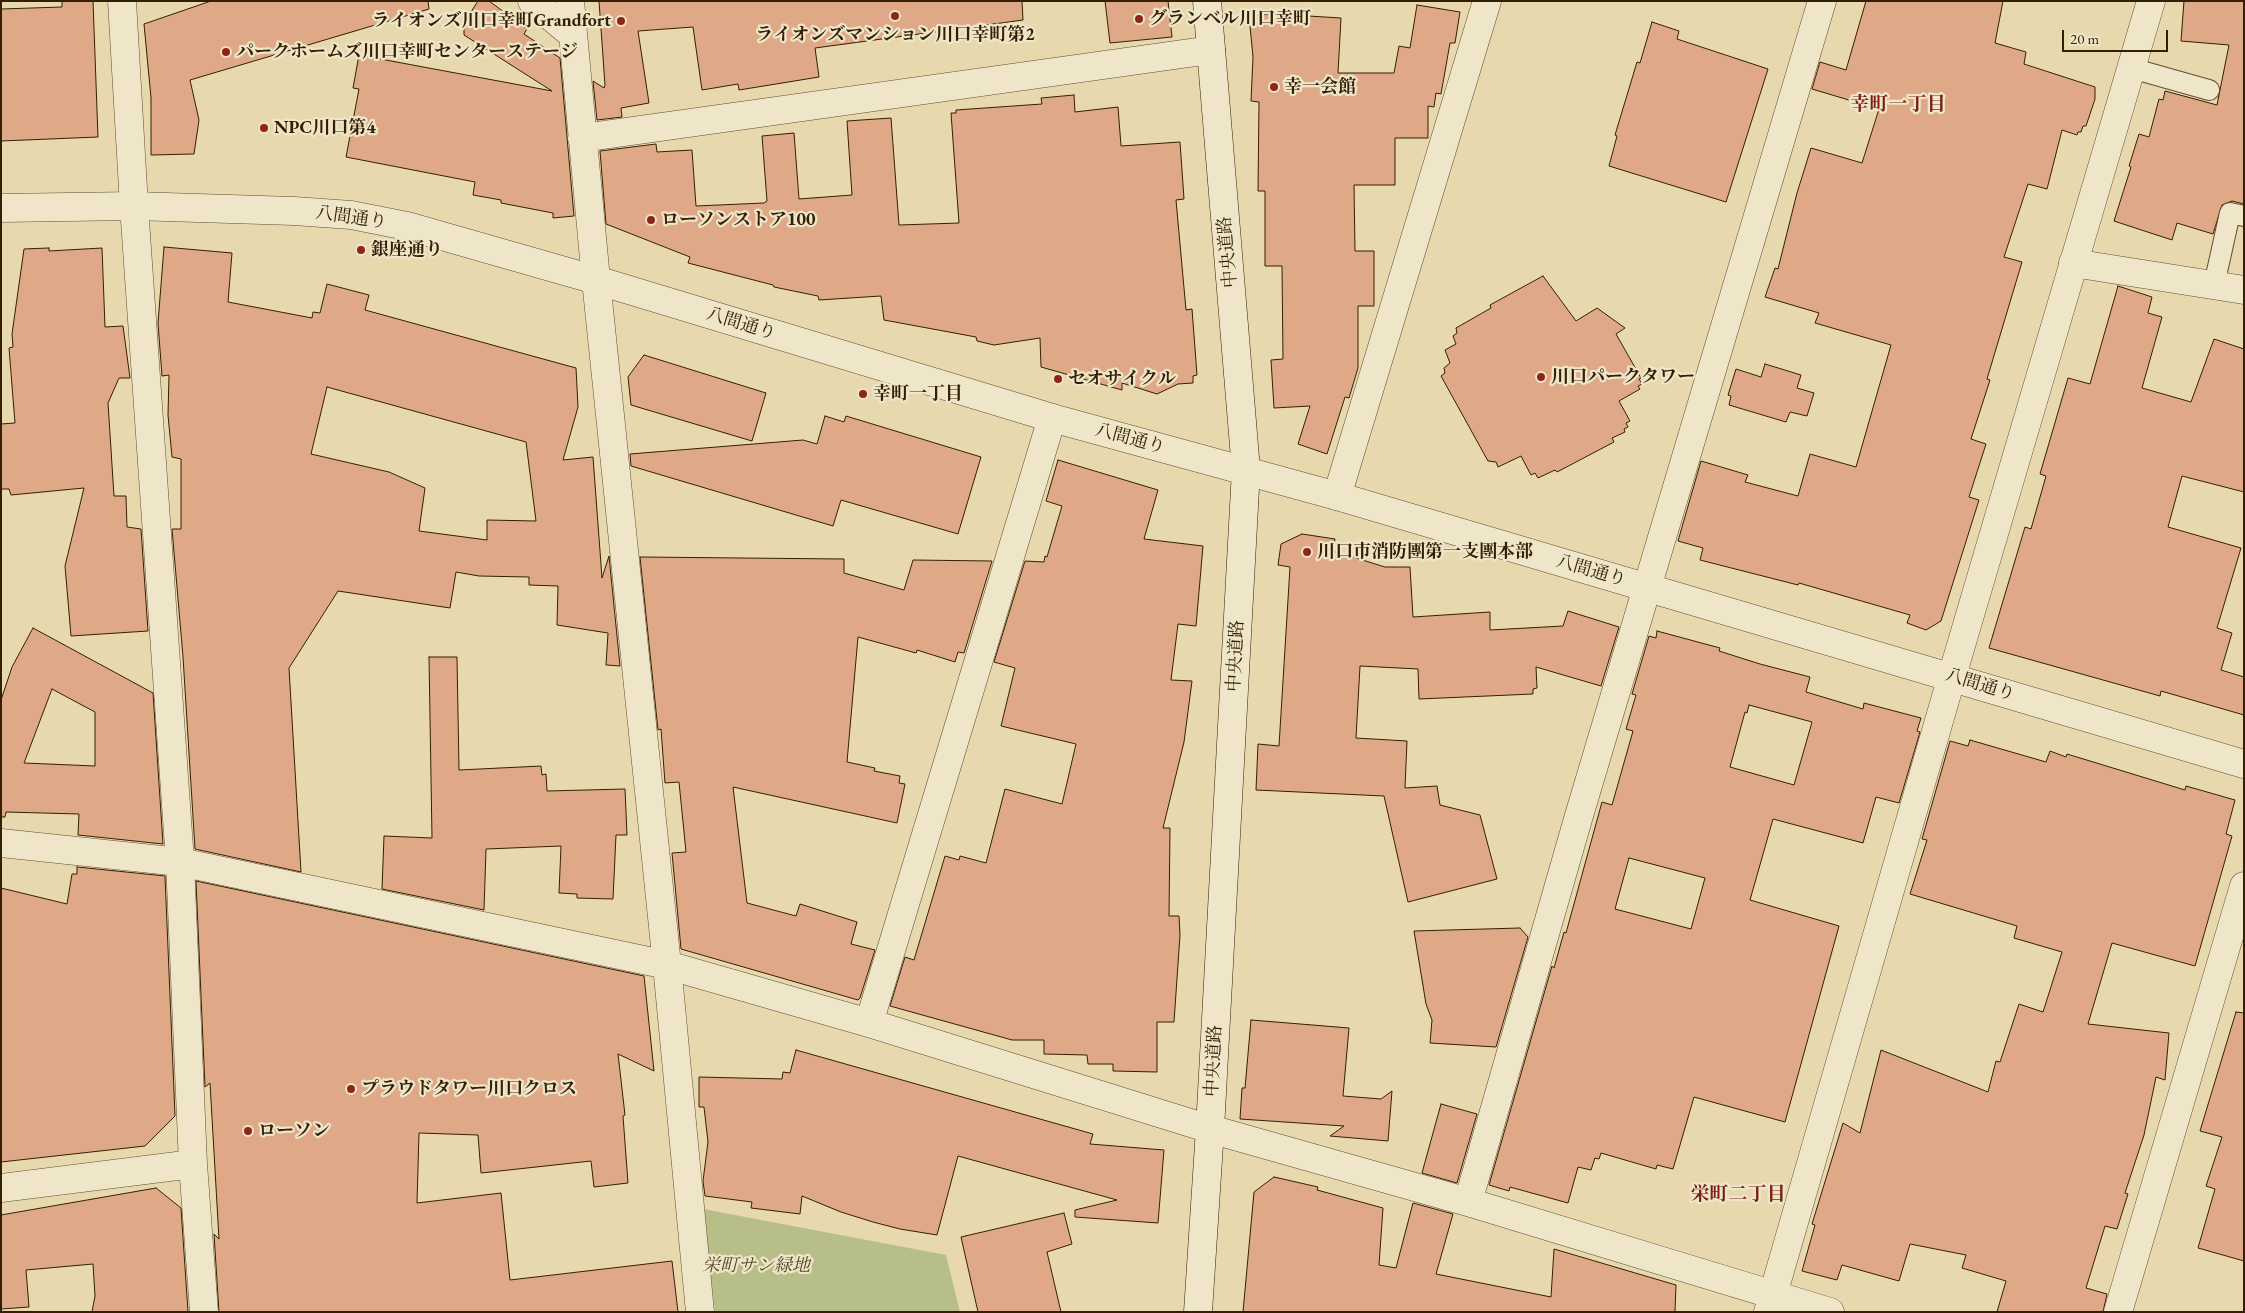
<!DOCTYPE html>
<meta charset="utf-8">
<style>
body{margin:0}
#map{position:relative;width:2245px;height:1313px;overflow:hidden;background:#e7d8ad;font-family:"EB Garamond",serif}
canvas{display:block}
.frame{position:absolute;inset:0;border:2px solid #341f03;pointer-events:none}
.scale{position:absolute;left:2062px;top:30px;width:106px;height:22px;box-sizing:border-box;border:2px solid #341f03;border-top:0;padding-left:6px;font-size:15px;line-height:18px;white-space:nowrap;color:#341f03;-webkit-text-stroke:4px #efe6ca;paint-order:stroke}
</style>
<div id="map">
<canvas width="2245" height="1313"></canvas>
<div class="frame"></div>
<div class="scale">20 m</div>
</div>
<script>
const ctx = document.querySelector('canvas').getContext('2d');
ctx.lineJoin = 'round';
function paint(path, color) {
  ctx.fillStyle = color;
  ctx.fill(path, 'evenodd');
}
function toPath(rows) {
  const path = new Path2D();
  for (const r of rows) {
    path.moveTo(r[0], r[1]);
    for (let i = 2; i < r.length; i += 2) path.lineTo(r[i], r[i + 1]);
  }
  return path;
}
function strokePath(path, color, width, dash) {
  ctx.strokeStyle = color;
  ctx.lineWidth = width;
  ctx.lineCap = dash ? 'butt' : 'round';
  ctx.setLineDash(dash || []);
  ctx.stroke(path);
}
function write(font, color, halo, rows, align = 'center') {
  ctx.font = font + ' "EB Garamond","Noto Serif JP",serif';
  ctx.lineWidth = 4.5;
  ctx.setLineDash([]);
  ctx.textBaseline = 'middle';
  ctx.strokeStyle = halo;
  ctx.fillStyle = color;
  for (const [text, x, y, turn = 0] of rows) {
    ctx.save();
    ctx.translate(x, y);
    ctx.rotate((+turn || 0) * Math.PI / 180);
    ctx.textAlign = isNaN(turn) ? turn : align;
    if (halo) ctx.strokeText(text, 0, 0);
    ctx.fillText(text, 0, 0);
    ctx.restore();
  }
}
paint(toPath([
 [703,1209,946,1255,960,1312,715,1312]
]), '#b8be88');
const building = toPath([
 [62,1,93,1,98,137,1,141,1,9,62,7,62,1],
 [211,1,428,1,429,9,190,80,199,120,194,154,151,155,151,98,144,24,211,1],
 [478,1,489,1,527,29,524,34,560,58,574,216,553,218,553,213,501,203,501,200,473,195,475,182,346,157,359,89,353,88,359,55,552,91,464,35,464,23,478,1],
 [599,1,1022,1,1023,20,815,48,819,77,739,90,738,84,702,90,693,27,638,31,649,103,621,108,622,117,597,120,593,81,604,88,605,85,599,1],
 [1105,1,1168,1,1172,37,1110,43,1105,1],
 [1866,1,2003,1,1995,43,2026,52,2024,64,2095,87,2095,99,2086,126,2083,126,2081,132,2078,132,2077,135,2062,130,2047,189,2028,184,2004,257,2022,262,1987,379,1990,380,1971,439,1986,444,1969,497,1979,500,1941,621,1926,630,1907,623,1910,615,1799,583,1798,585,1700,560,1703,548,1678,541,1701,461,1748,475,1745,482,1798,496,1810,454,1856,467,1891,345,1815,323,1819,313,1765,297,1775,268,1778,269,1797,193,1811,148,1862,163,1879,109,1812,89,1820,62,1846,70,1866,1],
 [2184,1,2244,1,2244,204,2232,201,2222,205,2213,234,2177,223,2172,240,2114,221,2131,167,2129,166,2139,134,2149,137,2159,99,2163,100,2165,91,2217,105,2229,45,2181,41,2184,1],
 [1417,5,1460,12,1455,43,1450,43,1441,94,1436,93,1434,107,1428,106,1428,138,1395,138,1395,185,1354,185,1355,251,1374,251,1374,306,1358,306,1358,368,1349,398,1345,397,1327,454,1298,444,1310,406,1274,408,1271,360,1283,359,1282,266,1265,266,1265,191,1258,191,1259,102,1251,101,1253,57,1249,16,1292,12,1292,15,1341,18,1338,73,1394,73,1399,46,1410,48,1417,5],
 [1652,22,1679,31,1677,39,1768,69,1726,202,1609,166,1617,136,1615,135,1637,62,1640,63,1652,22],
 [1074,95,1075,112,1118,107,1121,146,1180,142,1184,199,1176,200,1186,310,1192,309,1197,375,1193,376,1193,383,1178,384,1157,394,1122,383,1122,390,1041,367,1040,338,994,345,977,341,976,337,884,320,881,296,819,300,818,296,774,287,773,285,688,263,690,257,606,224,600,151,656,144,657,152,692,150,696,206,764,203,767,201,762,136,794,133,799,199,852,195,847,121,891,118,899,225,959,223,951,113,956,113,956,110,1042,104,1041,98,1074,95],
 [164,247,232,253,228,302,312,318,313,312,320,313,327,284,369,295,365,310,576,368,578,407,563,460,593,457,602,578,609,556,620,666,606,665,608,633,557,625,558,586,529,585,529,577,479,576,456,572,450,608,338,591,289,668,301,872,195,849,183,657,172,529,181,529,181,459,172,457,168,415,169,375,162,376,158,323,164,247],
 [327,387,526,442,536,521,487,520,487,540,419,531,425,488,389,472,311,454,327,387],
 [49,248,49,251,102,248,105,327,123,326,130,378,119,378,108,403,114,496,126,496,127,527,141,529,148,631,71,636,65,566,84,488,11,495,9,489,1,489,1,424,15,423,9,348,13,347,12,334,24,249,49,248],
 [1543,276,1576,321,1597,308,1625,328,1616,334,1641,378,1639,379,1642,384,1638,386,1640,389,1619,401,1630,421,1626,423,1628,427,1624,429,1625,432,1612,438,1614,442,1557,472,1555,470,1538,478,1535,473,1531,475,1521,456,1498,467,1496,462,1488,461,1441,376,1445,373,1444,368,1450,363,1445,350,1456,344,1453,336,1457,333,1456,328,1491,308,1490,305,1543,276],
 [2118,286,2152,297,2148,313,2162,317,2142,388,2191,402,2214,339,2244,349,2244,492,2182,476,2168,527,2241,548,2217,628,2232,633,2221,670,2244,677,2244,715,2161,691,2160,696,1989,648,2025,527,2031,529,2046,476,2040,474,2068,378,2090,384,2118,286],
 [644,355,766,393,752,441,631,405,628,377,644,355],
 [1765,364,1801,375,1797,388,1814,393,1807,416,1790,412,1786,422,1729,405,1731,396,1728,395,1736,369,1761,377,1765,364],
 [825,416,844,422,846,416,981,457,958,534,841,500,833,526,631,466,630,454,803,440,817,444,825,416],
 [1058,460,1158,490,1144,539,1203,546,1196,626,1178,624,1171,680,1192,681,1184,742,1163,828,1170,828,1169,916,1179,916,1180,935,1174,1022,1157,1022,1157,1072,1113,1071,1113,1064,1088,1064,1087,1055,1044,1054,1044,1040,1012,1040,890,1006,905,957,914,960,945,856,959,860,960,856,986,863,1005,789,1062,804,1076,744,1001,726,1015,668,994,662,1025,561,1044,562,1045,556,1047,557,1062,506,1046,501,1058,460],
 [1302,534,1335,539,1333,551,1385,567,1410,567,1413,617,1490,612,1490,630,1563,626,1568,611,1619,627,1601,686,1536,667,1537,688,1533,689,1533,694,1419,699,1418,669,1360,666,1356,738,1407,741,1405,788,1437,786,1440,805,1480,815,1497,879,1408,902,1384,796,1256,790,1258,744,1279,746,1290,567,1278,565,1281,544,1302,534],
 [640,557,844,559,844,573,904,590,913,560,992,561,964,653,958,652,955,662,917,650,916,653,858,637,847,762,875,768,874,771,900,776,899,783,905,784,897,823,733,787,747,903,796,916,800,904,857,922,851,944,875,950,860,998,858,1000,681,949,672,853,686,852,679,782,665,783,661,729,658,730,640,557],
 [33,628,153,693,163,844,78,835,79,814,6,812,5,817,1,817,1,700,12,667,33,628],
 [52,689,95,712,95,766,24,763,52,689],
 [1657,631,1720,648,1719,651,1760,664,1810,677,1806,692,1863,709,1864,703,1921,718,1917,731,1920,732,1899,803,1876,797,1863,843,1773,819,1750,900,1839,926,1785,1122,1694,1097,1673,1169,1657,1165,1656,1169,1601,1153,1599,1159,1595,1158,1591,1170,1578,1167,1568,1203,1510,1187,1509,1191,1489,1185,1552,966,1554,968,1564,932,1566,933,1602,802,1612,805,1633,731,1626,729,1636,695,1632,694,1649,636,1656,638,1657,631],
 [1749,705,1812,722,1794,785,1730,767,1745,712,1747,713,1749,705],
 [1629,858,1705,878,1691,929,1615,909,1629,858],
 [429,657,457,657,459,770,541,766,542,775,546,774,547,791,625,789,627,835,616,835,613,899,577,898,577,894,559,893,561,846,486,849,484,910,382,889,384,836,432,838,429,657],
 [1970,740,2046,762,2050,751,2066,757,2067,754,2185,790,2186,786,2235,800,2226,834,2232,836,2195,966,2112,943,2088,1024,2169,1033,2165,1080,2156,1077,2144,1135,2125,1193,2128,1194,2117,1229,2105,1226,2086,1288,2107,1294,2103,1312,1997,1312,2006,1281,1962,1268,1966,1255,1910,1244,1899,1281,1842,1265,1837,1280,1802,1271,1815,1225,1812,1224,1843,1123,1860,1133,1881,1050,1988,1092,1996,1061,2000,1062,2019,1004,2043,1012,2062,952,2014,938,2017,926,1910,894,1927,840,1922,839,1950,741,1968,746,1970,740],
 [77,867,165,876,175,1116,145,1146,1,1162,1,888,67,904,72,874,77,874,77,867],
 [196,881,644,976,654,1071,618,1054,625,1115,623,1116,628,1183,594,1187,591,1161,481,1173,478,1135,419,1133,417,1203,501,1193,510,1280,672,1261,678,1312,219,1312,214,1234,219,1239,210,1083,205,1087,196,881],
 [1520,928,1528,937,1496,1047,1430,1043,1432,1020,1426,1004,1414,931,1520,928],
 [2236,1012,2244,1013,2244,1261,2198,1248,2215,1189,2206,1186,2222,1137,2200,1131,2236,1012],
 [1251,1020,1349,1028,1343,1096,1381,1099,1392,1091,1388,1141,1330,1136,1344,1126,1240,1119,1242,1088,1245,1088,1251,1020],
 [796,1050,1093,1134,1090,1144,1164,1150,1158,1223,1075,1217,1075,1210,1117,1200,958,1156,937,1235,900,1229,873,1222,841,1212,802,1196,800,1214,751,1208,752,1202,705,1196,703,1181,708,1142,704,1107,699,1107,699,1077,782,1079,783,1072,790,1073,796,1050],
 [1441,1104,1477,1114,1457,1183,1422,1173,1441,1104],
 [1274,1177,1318,1187,1317,1190,1383,1208,1379,1265,1396,1268,1413,1203,1453,1214,1436,1274,1551,1297,1554,1249,1676,1285,1675,1312,1243,1312,1254,1192,1274,1177],
 [156,1188,181,1208,188,1312,92,1312,95,1296,93,1264,26,1270,29,1307,1,1309,1,1215,156,1188],
 [1064,1213,1072,1244,1047,1252,1061,1312,978,1312,961,1237,1064,1213]
]);
paint(building, '#dfa988');
strokePath(building, '#341f03', 1);
const service = toPath([
 [2131,68,2209,90],
 [2214,285,2230,213,2244,216]
]);
const minor = toPath([
 [122,1,134,206,180,862,193,1164,204,1312],
 [532,1,573,35],
 [570,1,596,280,667,965,700,1312],
 [582,138,1211,50],
 [2073,263,2244,290],
 [1337,496,1487,1],
 [1,843,180,862,667,965,869,1023,1210,1129,1468,1202,1830,1312],
 [869,1023,1052,418],
 [1,1188,193,1164],
 [1468,1202,1578,819,1822,1],
 [1768,1312,1952,676]
]);
const tertiary = toPath([
 [1,208,134,206,294,211,351,215,407,226,596,280,1052,418,1337,496,2244,764],
 [1952,676,2151,1],
 [2118,1312,2244,886]
]);
const secondary = toPath([
 [1198,1312,1210,1129,1246,470,1207,1]
]);
strokePath(service, '#614d2e', 22);
strokePath(minor, '#614d2e', 29);
strokePath(tertiary, '#614d2e', 29);
strokePath(secondary, '#341f03', 29);
strokePath(service, '#efe6ca', 20);
strokePath(minor, '#efe6ca', 28);
strokePath(tertiary, '#efe6ca', 28);
strokePath(secondary, '#efe6ca', 28);
for (const [x, y, r, color] of [
 [895,16,5,"#8f2418"],
 [1139,19,5,"#8f2418"],
 [621,21,5,"#8f2418"],
 [226,52,5,"#8f2418"],
 [1274,87,5,"#8f2418"],
 [264,128,5,"#8f2418"],
 [651,220,5,"#8f2418"],
 [361,250,5,"#8f2418"],
 [1541,377,5,"#8f2418"],
 [1058,379,5,"#8f2418"],
 [863,394,5,"#8f2418"],
 [1307,552,5,"#8f2418"],
 [351,1089,5,"#8f2418"],
 [248,1131,5,"#8f2418"]
]) {
  const dot = new Path2D();
  dot.arc(x, y, r, 0, 2 * Math.PI);
  ctx.fillStyle = color;
  ctx.fill(dot);
  strokePath(dot, '#efe6ca', 2);
}
write('bold 18px', '#341f03', '#efe6ca', [
 ["グランベル川口幸町",1149,19],
 ["ライオンズ川口幸町Grandfort",611,21,"right"],
 ["ライオンズマンション川口幸町第2",895,35,"center"],
 ["パークホームズ川口幸町センターステージ",236,52],
 ["幸一会館",1284,87],
 ["NPC川口第4",274,128],
 ["ローソンストア100",661,220],
 ["銀座通り",371,250],
 ["川口パークタワー",1551,377],
 ["セオサイクル",1068,379],
 ["幸町一丁目",873,394],
 ["川口市消防團第一支團本部",1317,552],
 ["プラウドタワー川口クロス",361,1089],
 ["ローソン",258,1131]
], 'left');
write('18px', '#341f03', '#efe6ca', [
 ["八間通り",351,218,8],
 ["中央道路",1228,252,-95],
 ["八間通り",741,324,17],
 ["八間通り",1130,439,15],
 ["八間通り",1591,571,16],
 ["中央道路",1236,656,-87],
 ["八間通り",1980,685,17],
 ["中央道路",1214,1061,-87]
]);
write('italic 18px', '#554724', '#efe6ca', [
 ["栄町サン緑地",756,1266]
]);
write('bold 19px', '#7a1f14', '#efe6ca', [
 ["幸町一丁目",1898,105],
 ["栄町二丁目",1738,1195]
]);
</script>
